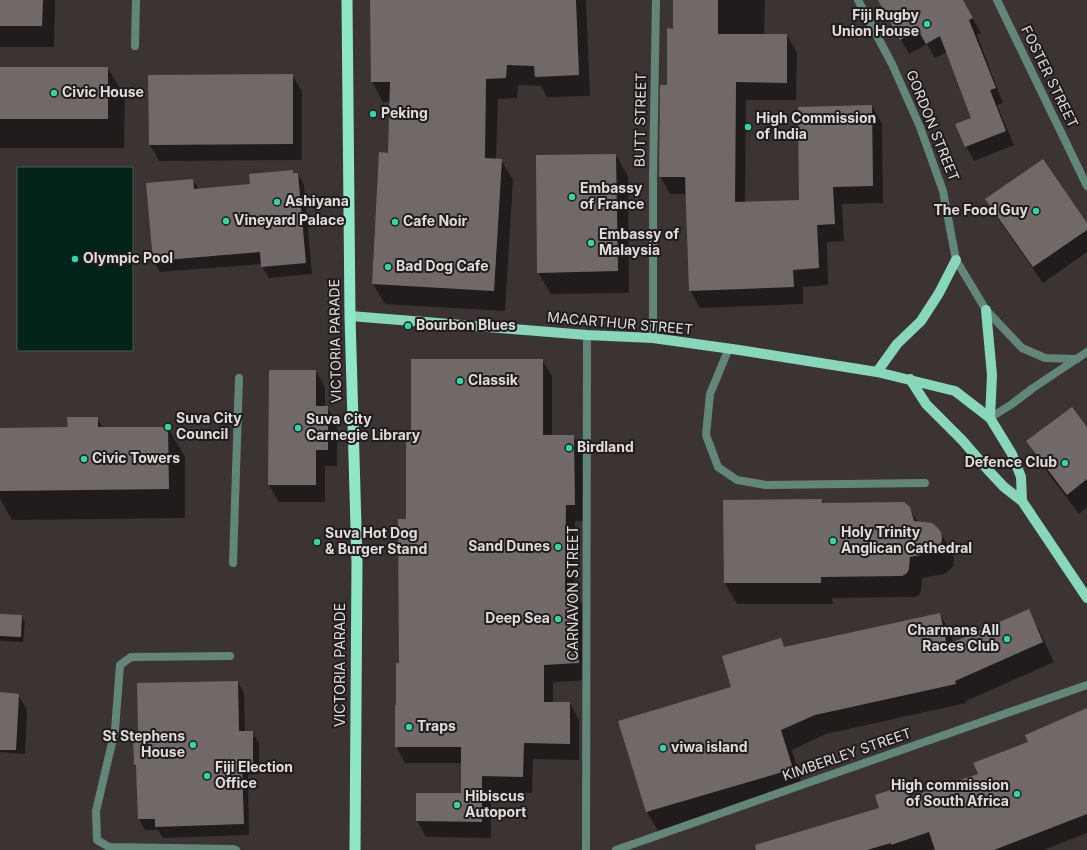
<!DOCTYPE html>
<style>
body{margin:0}
canvas{display:block;background:#3c3433}
</style>
<canvas width="1087" height="850"></canvas>
<script>
const ctx = document.querySelector('canvas').getContext('2d');
ctx.lineJoin = 'round';
function paint(path, color) {
  ctx.fillStyle = color;
  ctx.fill(path, 'evenodd');
}
function toPath(rows) {
  const path = new Path2D();
  for (const r of rows) {
    path.moveTo(r[0], r[1]);
    for (let i = 2; i < r.length; i += 2) path.lineTo(r[i], r[i + 1]);
  }
  return path;
}
function strokePath(path, color, width, dash) {
  ctx.strokeStyle = color;
  ctx.lineWidth = width;
  ctx.lineCap = dash ? 'butt' : 'round';
  ctx.setLineDash(dash || []);
  ctx.stroke(path);
}
function write(font, color, halo, rows, align = 'center') {
  ctx.font = font + ' Inter,sans-serif';
  ctx.lineWidth = 4;
  ctx.setLineDash([]);
  ctx.textBaseline = 'middle';
  ctx.strokeStyle = halo;
  ctx.fillStyle = color;
  for (const [text, x, y, turn = 0] of rows) {
    ctx.save();
    ctx.translate(x, y);
    ctx.rotate((+turn || 0) * Math.PI / 180);
    ctx.textAlign = isNaN(turn) ? turn : align;
    if (halo) ctx.strokeText(text, 0, 0);
    ctx.fillText(text, 0, 0);
    ctx.restore();
  }
}
const water = toPath([
 [17,167,133,167,133,351,17,351,17,167]
]);
paint(water, '#022319');
strokePath(water, '#455a54', 1);
paint(toPath([
 [0,0,55,0,54,47,0,47],
 [371,0,586,0,590,96,547,97,541,86,518,85,517,98,498,99,496,160,501,160,513,180,505,311,385,304,373,284,389,154,390,102,383,102,372,82],
 [674,0,765,0,764,35,787,35,797,53,796,100,746,100,745,202,800,200,872,106,882,124,883,203,842,204,844,241,827,242,828,285,803,287,803,304,700,308,690,290,687,194,670,194,660,176,673,30],
 [879,0,962,0,981,33,977,35,1003,103,997,105,1014,145,974,161,966,146,973,118,947,52,935,58,927,44,909,54],
 [0,68,108,68,125,97,124,148,0,148],
 [292,75,302,91,302,160,159,161,150,145],
 [616,155,628,176,629,293,551,294,538,272],
 [293,171,294,174,298,174,304,185,312,274,269,278,262,267,262,264,160,272,154,261,147,184,193,180,199,190,251,185],
 [987,199,1087,224,1087,252,1043,283,996,216],
 [542,360,552,376,552,436,573,436,583,453,584,521,575,521,574,591,584,607,588,680,553,682,553,703,570,703,579,720,579,760,533,759,532,793,491,792,491,838,426,837,417,821,462,794,462,763,405,763,396,746,406,520,412,437],
 [270,371,316,371,325,387,325,407,327,407,337,423,337,466,325,466,325,502,279,502,269,485],
 [97,418,103,428,168,428,185,457,185,518,12,520,0,499,0,429,69,428],
 [1087,428,1087,507,1079,514,1039,461,1028,441],
 [822,500,824,504,909,508,918,522,940,532,953,554,954,560,953,566,949,571,944,574,922,578,921,591,919,595,915,597,832,598,833,604,737,604,725,583],
 [1028,611,1039,630,1054,662,966,701,966,703,826,734,792,750,803,788,658,831,647,812,619,721,732,688,780,639,785,648,940,614,951,634,953,644],
 [0,615,22,616,25,622,23,642,0,641],
 [238,682,244,693,245,732,252,732,259,743,259,774,248,775,249,835,163,838,158,830,145,830,139,819,138,769,135,765,134,736,139,736],
 [0,693,18,695,27,710,25,754,0,752],
 [1087,709,1087,833,1044,850,936,850,936,849,932,850,771,850,880,809,906,786,913,798,979,775,1029,743]
]), '#0007');
paint(toPath([
 [0,0,43,0,42,26,0,26],
 [370,0,576,0,579,75,535,77,534,66,507,65,506,78,486,79,485,158,502,159,494,291,372,284,379,152,388,153,390,82,371,82],
 [673,0,718,0,718,34,787,34,787,83,736,82,735,202,799,200,798,107,872,105,873,186,833,187,835,224,817,225,819,268,793,270,794,287,689,291,685,177,659,177,660,85,667,85,667,28,673,29],
 [878,0,963,0,973,18,969,20,996,88,990,90,1006,131,965,147,955,124,971,118,940,36,926,44,918,30,900,40],
 [0,67,108,67,108,119,0,119],
 [293,74,293,144,149,145,148,75],
 [616,154,618,271,537,273,536,155],
 [1043,159,1087,223,1087,230,1033,267,985,199],
 [293,170,293,173,298,173,306,263,261,267,260,252,153,261,146,183,193,179,194,189,250,184,249,174],
 [411,359,543,359,543,435,574,435,575,505,566,505,565,590,575,590,579,663,544,665,544,702,570,702,570,744,524,743,523,777,482,776,482,822,416,821,416,793,461,793,461,747,395,747,395,705,396,705,396,663,399,663,398,519,406,519,406,436,411,436],
 [269,370,316,370,316,406,328,406,328,450,316,450,316,485,268,485],
 [1072,407,1087,427,1087,479,1067,495,1026,441],
 [67,417,98,417,98,427,168,427,169,489,0,491,0,428,68,427],
 [822,499,822,503,904,502,910,507,914,521,932,523,937,527,941,532,942,538,941,545,937,550,932,553,910,557,909,569,907,573,902,576,821,577,821,583,724,583,723,500],
 [1029,609,1043,642,955,681,956,684,815,715,781,730,793,769,646,812,618,721,731,687,722,656,781,638,784,647,940,613,947,645],
 [0,614,22,615,21,637,0,636],
 [238,681,239,731,253,731,253,763,242,764,244,824,155,827,155,819,138,819,136,765,134,765,133,735,138,735,137,683],
 [0,692,19,694,16,750,0,750],
 [1087,708,1087,814,994,850,935,850,929,832,891,845,891,843,867,850,756,850,755,845,879,808,875,795,906,785,910,797,978,774,973,763,1028,742,1025,735]
]), '#716967');
strokePath(toPath([
 [729,348,710,394,706,435,718,467,737,480,766,485,925,483],
 [233,563,239,378],
 [230,656,131,657,120,665,115,730,96,811,97,840,109,847,233,849,236,850]
]), '#628779', 8);
strokePath(toPath([
 [858,0,892,64,920,127,943,191,956,260,986,310,1022,348,1045,358,1077,359],
 [997,0,1087,186],
 [135,46,136,0],
 [653,338,653,178,656,0],
 [990,418,1012,404,1033,388,1087,352],
 [586,850,587,335],
 [616,850,1087,685]
]), '#628779', 8);
strokePath(toPath([
 [986,310,992,375,990,418],
 [350,316,587,335,653,338,739,350,877,372,955,391,990,418,1012,454,1021,477,1022,501],
 [877,372,897,344,921,321,939,293,956,260],
 [910,379,926,404,962,440,988,470,1004,487,1022,501,1087,598]
]), '#89d7bb', 10);
strokePath(toPath([
 [347,0,350,316,357,563,355,850]
]), '#90e7c8', 11);
for (const [x, y, r, color] of [
 [927,24,4,"#33d4a8"],
 [54,93,4,"#33d4a8"],
 [373,114,4,"#33d4a8"],
 [748,127,4,"#33d4a8"],
 [572,197,4,"#33d4a8"],
 [277,202,4,"#33d4a8"],
 [1036,211,4,"#33d4a8"],
 [226,221,4,"#33d4a8"],
 [395,222,4,"#33d4a8"],
 [591,243,4,"#33d4a8"],
 [75,259,4,"#33d4a8"],
 [388,267,4,"#33d4a8"],
 [408,326,4,"#33d4a8"],
 [460,381,4,"#33d4a8"],
 [168,427,4,"#33d4a8"],
 [298,428,4,"#33d4a8"],
 [569,448,4,"#33d4a8"],
 [84,459,4,"#33d4a8"],
 [1065,463,4,"#33d4a8"],
 [833,541,4,"#33d4a8"],
 [317,542,4,"#33d4a8"],
 [558,547,4,"#33d4a8"],
 [558,619,4,"#33d4a8"],
 [1007,639,4,"#33d4a8"],
 [409,727,4,"#33d4a8"],
 [193,745,4,"#33d4a8"],
 [663,748,4,"#33d4a8"],
 [207,776,4,"#33d4a8"],
 [1017,794,4,"#33d4a8"],
 [457,805,4,"#33d4a8"]
]) {
  const dot = new Path2D();
  dot.arc(x, y, r, 0, 2 * Math.PI);
  ctx.fillStyle = color;
  ctx.fill(dot);
  strokePath(dot, '#201c1c', 1.5);
}
write('bold 14px', '#e1dcdc', '#201c1c', [
 ["Fiji Rugby",919,16,"right"],
 ["Union House",919,32,"right"],
 ["Civic House",62,93],
 ["Peking",381,114],
 ["High Commission",756,119],
 ["of India",756,135],
 ["Embassy",580,189],
 ["of France",580,205],
 ["Ashiyana",285,202],
 ["The Food Guy",1028,211,"right"],
 ["Vineyard Palace",234,221],
 ["Cafe Noir",403,222],
 ["Embassy of",599,235],
 ["Malaysia",599,251],
 ["Olympic Pool",83,259],
 ["Bad Dog Cafe",396,267],
 ["Bourbon Blues",416,326],
 ["Classik",468,381],
 ["Suva City",176,419],
 ["Council",176,435],
 ["Suva City",306,420],
 ["Carnegie Library",306,436],
 ["Birdland",577,448],
 ["Civic Towers",92,459],
 ["Defence Club",1057,463,"right"],
 ["Holy Trinity",841,533],
 ["Anglican Cathedral",841,549],
 ["Suva Hot Dog",325,534],
 ["& Burger Stand",325,550],
 ["Sand Dunes",550,547,"right"],
 ["Deep Sea",550,619,"right"],
 ["Charmans All",999,631,"right"],
 ["Races Club",999,647,"right"],
 ["Traps",417,727],
 ["St Stephens",185,737,"right"],
 ["House",185,753,"right"],
 ["viwa island",671,748],
 ["Fiji Election",215,768],
 ["Office",215,784],
 ["High commission",1009,786,"right"],
 ["of South Africa",1009,802,"right"],
 ["Hibiscus",465,797],
 ["Autoport",465,813]
], 'left');
write('14px', '#e1dcdc', '#201c1c', [
 ["FOSTER STREET",1049,77,64],
 ["BUTT STREET",641,120,-89],
 ["GORDON STREET",932,126,68],
 ["MACARTHUR STREET",620,324,5],
 ["VICTORIA PARADE",336,341,-91],
 ["CARNAVON STREET",574,593,-90],
 ["VICTORIA PARADE",341,665,-90],
 ["KIMBERLEY STREET",847,755,-19]
]);
</script>
